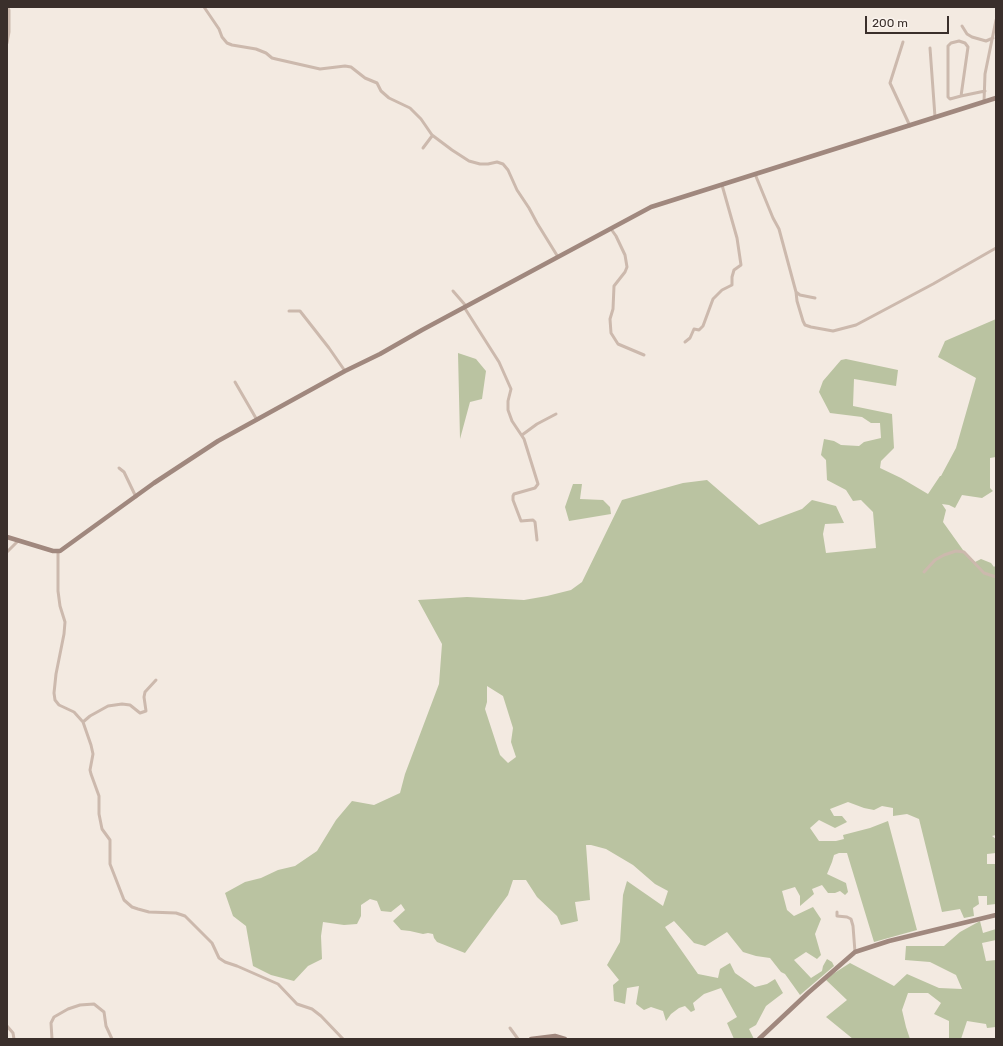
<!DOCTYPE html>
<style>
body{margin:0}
#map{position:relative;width:1003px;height:1046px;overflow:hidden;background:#f3eae1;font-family:Rubik,sans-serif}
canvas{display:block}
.frame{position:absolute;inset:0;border:8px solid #3a2f2b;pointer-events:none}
.scale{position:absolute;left:865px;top:16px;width:84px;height:18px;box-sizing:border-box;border:2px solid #3a2f2b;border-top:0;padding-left:5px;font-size:12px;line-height:14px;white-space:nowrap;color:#3a2f2b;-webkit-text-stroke:3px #fbf4ee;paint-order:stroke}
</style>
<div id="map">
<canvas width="1003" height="1046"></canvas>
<div class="frame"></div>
<div class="scale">200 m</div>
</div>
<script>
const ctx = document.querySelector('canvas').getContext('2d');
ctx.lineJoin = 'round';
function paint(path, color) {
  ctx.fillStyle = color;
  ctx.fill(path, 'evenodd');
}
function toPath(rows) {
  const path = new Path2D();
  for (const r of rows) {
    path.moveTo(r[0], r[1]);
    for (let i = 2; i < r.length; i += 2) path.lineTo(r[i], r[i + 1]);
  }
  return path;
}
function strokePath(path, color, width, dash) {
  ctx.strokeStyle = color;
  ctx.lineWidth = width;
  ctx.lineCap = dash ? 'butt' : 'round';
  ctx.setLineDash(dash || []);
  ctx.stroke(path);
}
paint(toPath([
 [996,319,996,457,990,458,990,488,993,491,982,498,962,495,955,508,949,505,942,504,946,510,943,522,963,550,975,562,981,559,991,563,994,567,996,565,996,835,992,836,996,839,996,853,987,854,987,864,996,864,996,904,987,905,987,896,978,896,979,904,973,908,974,916,964,918,960,909,942,912,919,819,907,814,893,816,893,808,882,806,874,810,864,808,848,802,830,809,834,816,842,816,847,822,835,828,819,820,810,828,819,841,836,841,844,839,843,835,870,828,888,821,917,930,874,942,847,853,839,853,834,855,832,862,827,874,846,883,848,892,845,895,840,891,835,893,828,893,822,885,812,889,814,894,800,906,800,896,795,887,782,891,787,910,794,916,813,907,821,919,815,934,821,955,817,959,806,952,794,960,811,978,822,971,823,966,827,959,832,962,834,966,800,995,785,974,781,972,770,958,756,956,743,952,727,932,705,946,694,943,674,921,665,927,698,974,718,978,720,969,730,963,735,973,755,987,767,984,775,979,783,993,766,1006,756,1025,749,1029,754,1039,734,1039,727,1023,737,1017,721,988,704,994,693,1003,695,1010,691,1012,685,1006,679,1008,671,1014,666,1021,663,1011,651,1007,644,1010,636,1004,639,986,627,988,625,1004,614,1001,613,985,619,980,607,965,620,942,623,895,627,881,663,906,668,891,655,884,633,865,606,849,591,845,586,845,590,900,575,902,578,921,561,925,557,916,537,897,526,880,513,880,508,895,465,953,437,942,434,938,433,934,428,933,423,934,410,931,401,930,393,921,405,910,401,904,391,912,381,911,377,901,370,899,361,905,361,916,357,924,344,925,323,922,321,936,322,959,308,966,294,981,271,975,253,966,246,926,233,916,225,893,245,882,261,878,278,870,295,866,317,851,336,820,352,801,374,805,400,793,405,774,439,684,442,644,418,600,467,597,524,600,547,596,571,590,582,582,622,500,683,483,707,480,759,525,802,509,812,500,836,506,844,523,825,524,823,534,826,553,876,548,873,512,861,500,853,501,846,490,827,480,826,460,821,455,824,439,834,441,841,445,859,446,864,442,881,438,880,423,871,423,862,417,830,413,819,392,823,381,841,360,846,359,898,370,896,386,854,379,853,406,892,414,894,448,881,461,880,468,901,478,928,494,940,476,941,476,956,448,976,378,938,357,945,341],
 [487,686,503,696,513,728,511,742,516,757,508,763,500,755,485,709,487,702],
 [458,353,476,359,486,371,482,399,470,402,460,439],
 [573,484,582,484,580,499,603,500,610,507,611,514,569,521,565,507],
 [980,921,983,933,996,929,996,940,982,943,986,961,996,960,996,1027,987,1028,986,1024,967,1021,961,1039,949,1039,949,1021,934,1014,941,1003,928,993,908,993,902,1010,906,1027,910,1039,853,1039,826,1017,847,1000,825,979,850,963,894,986,907,974,939,988,962,989,956,975,930,962,905,960,906,946,944,946,960,932]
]), '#bac3a1');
strokePath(toPath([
 [204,7,219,29,222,37,227,43,232,45,256,49,266,53,272,58,276,59,320,69,345,66,351,67,365,78,377,83,381,91,389,98,410,108,421,119,432,135,452,150,469,161,480,164,488,164,497,162,503,164,508,170,517,190,529,208,537,223,558,257],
 [962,26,967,34,972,37,986,41,993,38],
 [959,41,965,43,968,47,961,96,950,99,948,97,948,46,951,43,959,41],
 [903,42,890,83,910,126],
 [7,43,9,32,9,10,7,7],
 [930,48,935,117],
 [961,96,985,91],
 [984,102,985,74,996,20],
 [423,148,432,136],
 [755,174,773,218,779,229,796,292,800,295,815,298],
 [611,229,616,236,625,255,627,267,625,272,614,286,613,309,610,319,611,333,618,344,644,355],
 [453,291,466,306],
 [796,292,797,301,803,321,805,325,811,327,833,331,856,325,933,284,996,248],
 [464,307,499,362,511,389,508,401,508,410,512,421,524,439,538,484,535,488,514,494,513,496,513,500,521,521,533,520,535,522,537,540],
 [289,311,300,311,329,348,345,371],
 [685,342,690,338,694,329,699,330,703,326,713,299,722,290,732,285,732,277,734,270,741,265,737,238,722,185],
 [235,382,257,420],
 [522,435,537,424,556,414],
 [119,468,124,472,136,497],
 [7,552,18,541],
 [58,552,58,591,60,606,65,622,64,634,56,674,54,693,55,700,59,705,74,712,83,722,91,745,93,754,90,770,91,774,99,796,99,814,102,829,110,840,110,864,124,900,132,907,138,909,149,912,176,913,185,916,212,943,219,958,225,962,237,966,278,984,297,1004,312,1009,321,1016,343,1039],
 [924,572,935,560,944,555,956,551,964,552,984,573,996,577],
 [83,722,90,716,108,706,122,704,130,705,140,713,146,711,144,697,145,692,156,680],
 [837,912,837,916,847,917,851,919,853,926,855,952],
 [7,1026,13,1033,14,1039],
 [510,1028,518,1039],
 [52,1039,51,1023,54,1017,68,1009,80,1005,94,1004,104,1012,106,1026,112,1039]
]), '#ccb9ad', 3);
strokePath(toPath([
 [7,537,53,551,60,551,154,483,218,441,345,371,380,354,422,330,651,207,996,98],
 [531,1039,555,1036,565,1039],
 [759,1039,808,993,855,952,889,941,996,915]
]), '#a0887e', 4.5);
</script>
